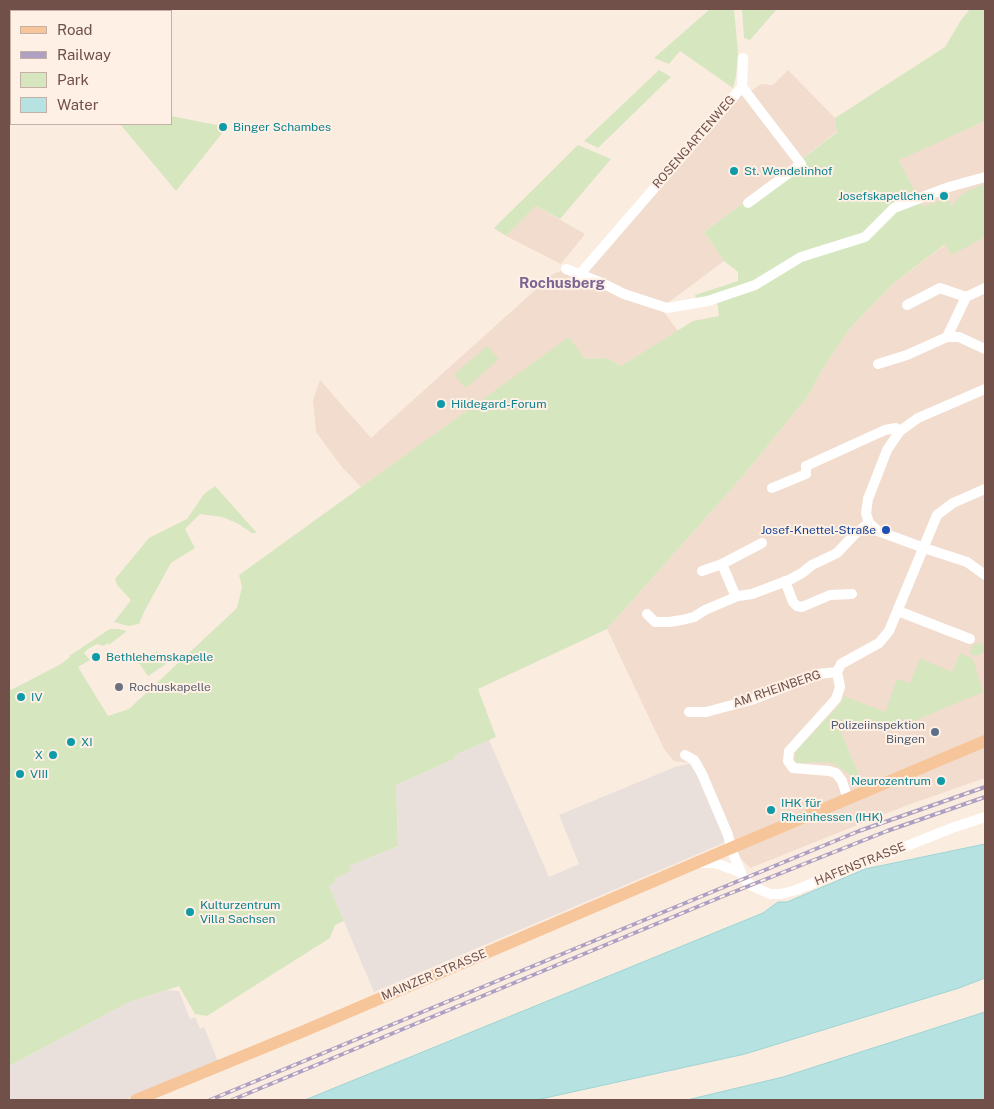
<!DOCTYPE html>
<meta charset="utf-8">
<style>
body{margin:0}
#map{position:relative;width:994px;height:1109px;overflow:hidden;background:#fbece0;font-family:"Public Sans",sans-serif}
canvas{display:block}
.frame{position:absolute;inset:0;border:10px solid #705049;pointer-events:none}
.legend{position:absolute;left:10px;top:10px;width:162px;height:115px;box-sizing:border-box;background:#fef0e5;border:1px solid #c5b0a7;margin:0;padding:6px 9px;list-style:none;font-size:15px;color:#705049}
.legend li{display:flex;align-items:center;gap:10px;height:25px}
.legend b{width:25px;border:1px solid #c5b0a7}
</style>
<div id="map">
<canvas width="994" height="1109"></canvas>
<div class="frame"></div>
<ul class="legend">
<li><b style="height:6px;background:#f7c59a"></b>Road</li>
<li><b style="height:6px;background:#ada0c2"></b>Railway</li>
<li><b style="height:14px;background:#d6e7bf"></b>Park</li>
<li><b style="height:14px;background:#b6e3e2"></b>Water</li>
</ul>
</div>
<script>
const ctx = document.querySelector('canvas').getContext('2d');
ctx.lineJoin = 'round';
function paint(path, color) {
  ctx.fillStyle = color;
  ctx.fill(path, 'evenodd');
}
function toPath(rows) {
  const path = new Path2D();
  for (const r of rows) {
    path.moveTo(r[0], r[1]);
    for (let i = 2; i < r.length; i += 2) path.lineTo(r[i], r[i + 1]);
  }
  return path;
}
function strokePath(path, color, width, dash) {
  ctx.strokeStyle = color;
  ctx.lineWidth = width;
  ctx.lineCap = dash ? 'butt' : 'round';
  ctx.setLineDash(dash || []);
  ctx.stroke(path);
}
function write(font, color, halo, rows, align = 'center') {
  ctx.font = font + ' "Public Sans",sans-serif';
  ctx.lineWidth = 4;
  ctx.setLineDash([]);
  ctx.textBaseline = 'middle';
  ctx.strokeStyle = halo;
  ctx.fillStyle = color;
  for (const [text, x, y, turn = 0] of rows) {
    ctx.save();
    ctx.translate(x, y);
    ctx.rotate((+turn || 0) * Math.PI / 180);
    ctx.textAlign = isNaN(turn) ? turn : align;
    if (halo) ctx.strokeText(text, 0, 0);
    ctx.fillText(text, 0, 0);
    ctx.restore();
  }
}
paint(toPath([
 [788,70,835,118,837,131,796,164,704,232,724,261,661,308,678,331,621,366,607,358,585,359,569,338,361,487,341,466,316,432,313,400,320,380,371,438,553,274,566,269,584,274,745,88,751,91,761,84,773,85],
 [985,121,985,778,905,806,750,868,728,846,692,763,674,761,664,749,607,629,742,477,808,396,825,365,850,328,894,283,946,244,947,198,922,208,899,159],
 [536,206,585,234,561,264,506,236]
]), '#f2dcce');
paint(toPath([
 [489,740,549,877,579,864,559,815,675,767,692,763,726,842,374,992,329,886,336,881,335,878,349,866,398,846,396,785,456,758,455,755],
 [167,990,179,991,190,1019,195,1017,200,1029,204,1027,218,1061,124,1100,9,1100,9,1066,129,1002]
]), '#e9e0db');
paint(toPath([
 [710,9,734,9,738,53,736,76,733,88,680,51,669,64,654,58],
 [742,9,777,9,750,40,744,38],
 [970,9,985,9,985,121,899,160,923,207,947,198,952,206,959,197,967,191,985,184,985,237,951,255,945,244,894,283,850,328,825,365,808,396,742,477,607,629,478,689,496,737,455,755,456,758,396,785,398,846,349,866,351,871,335,878,336,881,329,886,344,921,335,925,330,938,207,1016,195,1014,179,986,129,1002,9,1066,9,691,61,664,70,657,69,656,110,629,119,629,127,631,109,645,108,643,104,646,97,644,88,649,84,653,90,660,78,667,108,716,129,709,237,608,242,587,239,575,569,337,585,359,607,358,621,366,693,321,719,316,716,295,696,299,695,295,738,281,738,272,724,261,704,232,796,164,837,132,835,118,945,47,961,20],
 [659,70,671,77,598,148,584,141],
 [171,116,227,127,176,191,120,124,171,124],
 [578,145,611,159,560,219,536,206,506,236,494,228],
 [487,346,499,359,466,388,454,375],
 [215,486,257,533,252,533,237,523,222,517,200,514,185,529,195,548,171,563,145,610,139,624,128,626,114,622,131,600,117,585,115,579,149,538,187,519,204,494],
 [985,643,985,652,975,656,969,653,974,644],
 [157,651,166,664,148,676,139,663],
 [960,653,973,659,983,692,900,727,890,730,840,730,864,787,856,785,848,773,836,765,828,762,798,763,795,761,795,752,840,704,844,696,885,712,897,679,910,683,920,658,952,672]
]), '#d6e7bf');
const water = toPath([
 [985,844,985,978,959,988,745,1054,536,1100,305,1100,763,913,778,902,787,902,865,869,985,844],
 [985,1012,985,1100,687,1100,783,1077,985,1012]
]);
paint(water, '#b6e3e2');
strokePath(water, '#9cd4d3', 1);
strokePath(toPath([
 [742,87,801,164,748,203],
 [742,87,743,58],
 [566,269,602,283,624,294,667,308,708,301,755,285,801,257,865,237,894,208,949,187,985,177],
 [580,274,742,87],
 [907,305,940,288,966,297],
 [947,337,966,297,985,288],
 [878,364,907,355,947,337,959,337,985,349],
 [985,389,918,418,900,431,887,450,868,499,866,513,869,523,878,531,924,548,967,562,985,575],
 [772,488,806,474,806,466,885,430,896,428,900,431],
 [702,571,722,564],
 [785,581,793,602,797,606,802,607,830,595,852,594],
 [736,597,722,564,762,543],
 [898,611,970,639],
 [647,614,655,622,669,622,682,620,694,617,705,610,738,596,752,594,789,580,802,573,812,565,837,553,855,534,869,523],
 [689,712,706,712,751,700,818,674,837,672],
 [685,755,694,760,702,774,728,835,731,848,743,878,752,886,770,894,781,894,796,890,952,828,985,817],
 [848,799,842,781,836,773,829,771,793,768,788,761,789,751,836,699,840,687,837,672,841,664,879,643,889,631,937,515,953,503,985,489],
 [700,863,715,863,740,872]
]), '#fff', 10);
strokePath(toPath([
 [136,1100,304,1031,731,848,985,741]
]), '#f7c59a', 12);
const rail = toPath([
 [210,1100,859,831,985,787],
 [232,1100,721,897,887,831,985,797]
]);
strokePath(rail, '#ada0c2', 4);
strokePath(rail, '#fef0e5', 2, [5.5]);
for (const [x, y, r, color] of [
 [223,127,5,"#0f9aa8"],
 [734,171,5,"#0f9aa8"],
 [944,196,5,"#0f9aa8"],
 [441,404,5,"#0f9aa8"],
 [886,530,5,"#1a4fb4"],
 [96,657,5,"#0f9aa8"],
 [119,687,5,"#6b7280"],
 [21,697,5,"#0f9aa8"],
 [935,732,5,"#5c6f8a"],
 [71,742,5,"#0f9aa8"],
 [53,755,5,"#0f9aa8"],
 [20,774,5,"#0f9aa8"],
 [941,781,5,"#0f9aa8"],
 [771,810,5,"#0f9aa8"],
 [190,912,5,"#0f9aa8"]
]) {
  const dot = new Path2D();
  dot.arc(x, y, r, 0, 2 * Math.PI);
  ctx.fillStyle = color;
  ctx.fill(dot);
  strokePath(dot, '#fef0e5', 2);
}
write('12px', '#0d838f', '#fef0e5', [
 ["Binger Schambes",233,127],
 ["St. Wendelinhof",744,171],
 ["Josefskapellchen",934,196,"right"],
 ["Hildegard-Forum",451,404],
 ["Bethlehemskapelle",106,657],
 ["IV",31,697],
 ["XI",81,742],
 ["X",43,755,"right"],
 ["VIII",30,774],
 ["Neurozentrum",931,781,"right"],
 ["IHK für",781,803],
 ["Rheinhessen (IHK)",781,817],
 ["Kulturzentrum",200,905],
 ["Villa Sachsen",200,919]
], 'left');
write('12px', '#705049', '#fef0e5', [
 ["ROSENGARTENWEG",694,142,-49],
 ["AM RHEINBERG",777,689,-19],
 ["HAFENSTRASSE",860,864,-22],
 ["MAINZER STRASSE",434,975,-23]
]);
write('12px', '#164399', '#fef0e5', [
 ["Josef-Knettel-Straße",876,530]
], 'right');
write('12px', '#5b616d', '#fef0e5', [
 ["Rochuskapelle",129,687]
], 'left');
write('12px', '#4e5e75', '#fef0e5', [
 ["Polizeiinspektion",925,725],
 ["Bingen",925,739]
], 'right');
write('bold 15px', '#7c6493', '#fef0e5', [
 ["Rochusberg",562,283]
]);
</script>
